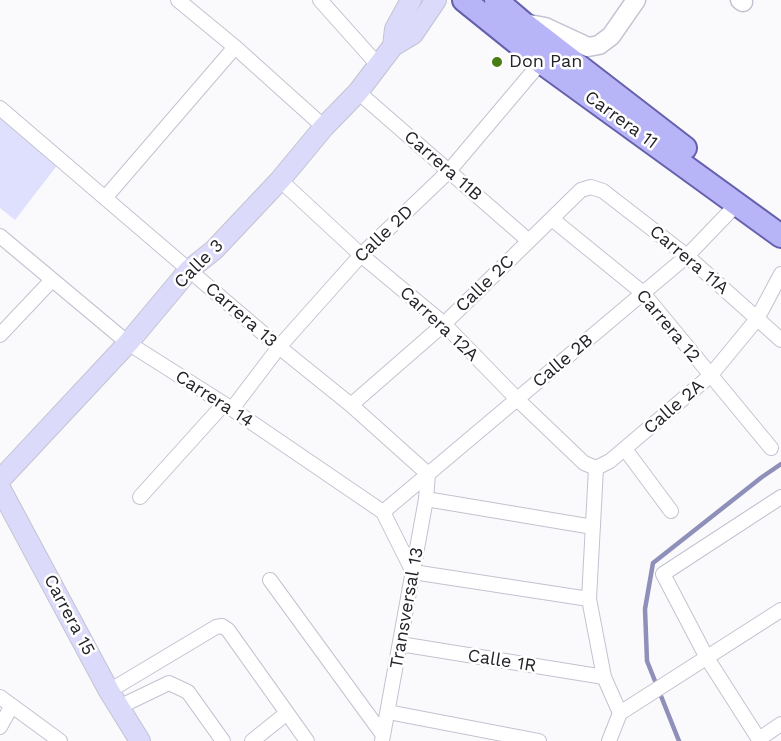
<!DOCTYPE html>
<style>
body{margin:0}
canvas{display:block;background:#fafafd}
</style>
<canvas width="781" height="741"></canvas>
<script>
const ctx = document.querySelector('canvas').getContext('2d');
ctx.lineJoin = 'round';
function paint(path, color) {
  ctx.fillStyle = color;
  ctx.fill(path, 'evenodd');
}
function toPath(rows) {
  const path = new Path2D();
  for (const r of rows) {
    path.moveTo(r[0], r[1]);
    for (let i = 2; i < r.length; i += 2) path.lineTo(r[i], r[i + 1]);
  }
  return path;
}
function strokePath(path, color, width, dash) {
  ctx.strokeStyle = color;
  ctx.lineWidth = width;
  ctx.lineCap = dash ? 'butt' : 'round';
  ctx.setLineDash(dash || []);
  ctx.stroke(path);
}
function write(font, color, halo, rows, align = 'center') {
  ctx.font = font + ' "Work Sans",sans-serif';
  ctx.lineWidth = 5;
  ctx.setLineDash([]);
  ctx.textBaseline = 'middle';
  ctx.strokeStyle = halo;
  ctx.fillStyle = color;
  for (const [text, x, y, turn = 0] of rows) {
    ctx.save();
    ctx.translate(x, y);
    ctx.rotate((+turn || 0) * Math.PI / 180);
    ctx.textAlign = isNaN(turn) ? turn : align;
    if (halo) ctx.strokeText(text, 0, 0);
    ctx.fillText(text, 0, 0);
    ctx.restore();
  }
}
paint(toPath([
 [0,113,59,163,15,220,0,208]
]), '#dfe0fd');
strokePath(toPath([
 [679,741,647,661,645,609,653,563,762,477,781,464]
]), '#8f90ba', 4.5);
const minor = toPath([
 [178,0,235,47,324,127],
 [320,0,378,65],
 [358,92,529,241],
 [0,108,279,347,351,405,428,474,426,499,382,741],
 [280,180,361,255,444,324,517,399,584,463,596,468],
 [105,198,235,47],
 [552,219,643,293,771,448],
 [0,236,128,343,232,409,383,512,413,572,589,599],
 [0,335,52,280],
 [351,405,444,324,581,190,591,187,603,191,687,256,781,340],
 [232,409,279,347,361,255,449,171,541,62],
 [625,449,671,511],
 [596,468,589,599,604,677,620,713,609,741],
 [596,468,610,461,710,376,757,319,781,274],
 [140,497,223,405],
 [426,499,593,527],
 [383,512,687,256,737,204],
 [270,580,383,735],
 [400,644,604,677],
 [109,691,216,627,222,626,228,630,307,741],
 [0,697,60,741],
 [119,707,169,683,188,692,223,741],
 [388,712,539,741],
 [620,713,781,610],
 [0,727,11,707],
 [759,739,781,724],
 [252,741,287,713],
 [760,741,707,658,663,574,781,497]
]);
const tertiary = toPath([
 [740,0,743,2],
 [524,23,545,27,588,47,599,45,611,36,636,0]
]);
const secondary = toPath([
 [393,46,395,29,411,0],
 [0,480,128,343,189,270,214,250,280,180,324,127,358,92,393,46,413,34,436,0],
 [0,488,109,691,140,741]
]);
const primary = toPath([
 [464,0,541,62,781,236],
 [496,0,523,23,685,148]
]);
strokePath(minor, '#c2c3d1', 16);
strokePath(tertiary, '#c2c3d1', 21);
strokePath(secondary, '#c2c3d1', 22);
strokePath(primary, '#6560ac', 26);
strokePath(minor, '#fff', 14);
strokePath(tertiary, '#fff', 18);
strokePath(secondary, '#dcdafb', 20);
strokePath(primary, '#b8b4f8', 22);
for (const [x, y, r, color] of [
 [497,62,6,"#477d12"]
]) {
  const dot = new Path2D();
  dot.arc(x, y, r, 0, 2 * Math.PI);
  ctx.fillStyle = color;
  ctx.fill(dot);
  strokePath(dot, '#fff', 2);
}
write('18px', '#222228', '#fff', [
 ["Don Pan",509,62]
], 'left');
write('18px', '#222228', '#fff', [
 ["Carrera 11",621,120,36],
 ["Carrera 11B",443,166,41],
 ["Calle 2D",384,234,-44],
 ["Carrera 11A",689,260,40],
 ["Calle 3",199,264,-45],
 ["Calle 2C",485,284,-44],
 ["Carrera 13",241,315,41],
 ["Carrera 12A",439,324,43],
 ["Carrera 12",668,326,50],
 ["Calle 2B",563,361,-40],
 ["Carrera 14",214,399,33],
 ["Calle 2A",674,407,-41],
 ["Transversal 13",407,608,-80],
 ["Carrera 15",69,615,62],
 ["Calle 1R",502,661,9]
]);
</script>
